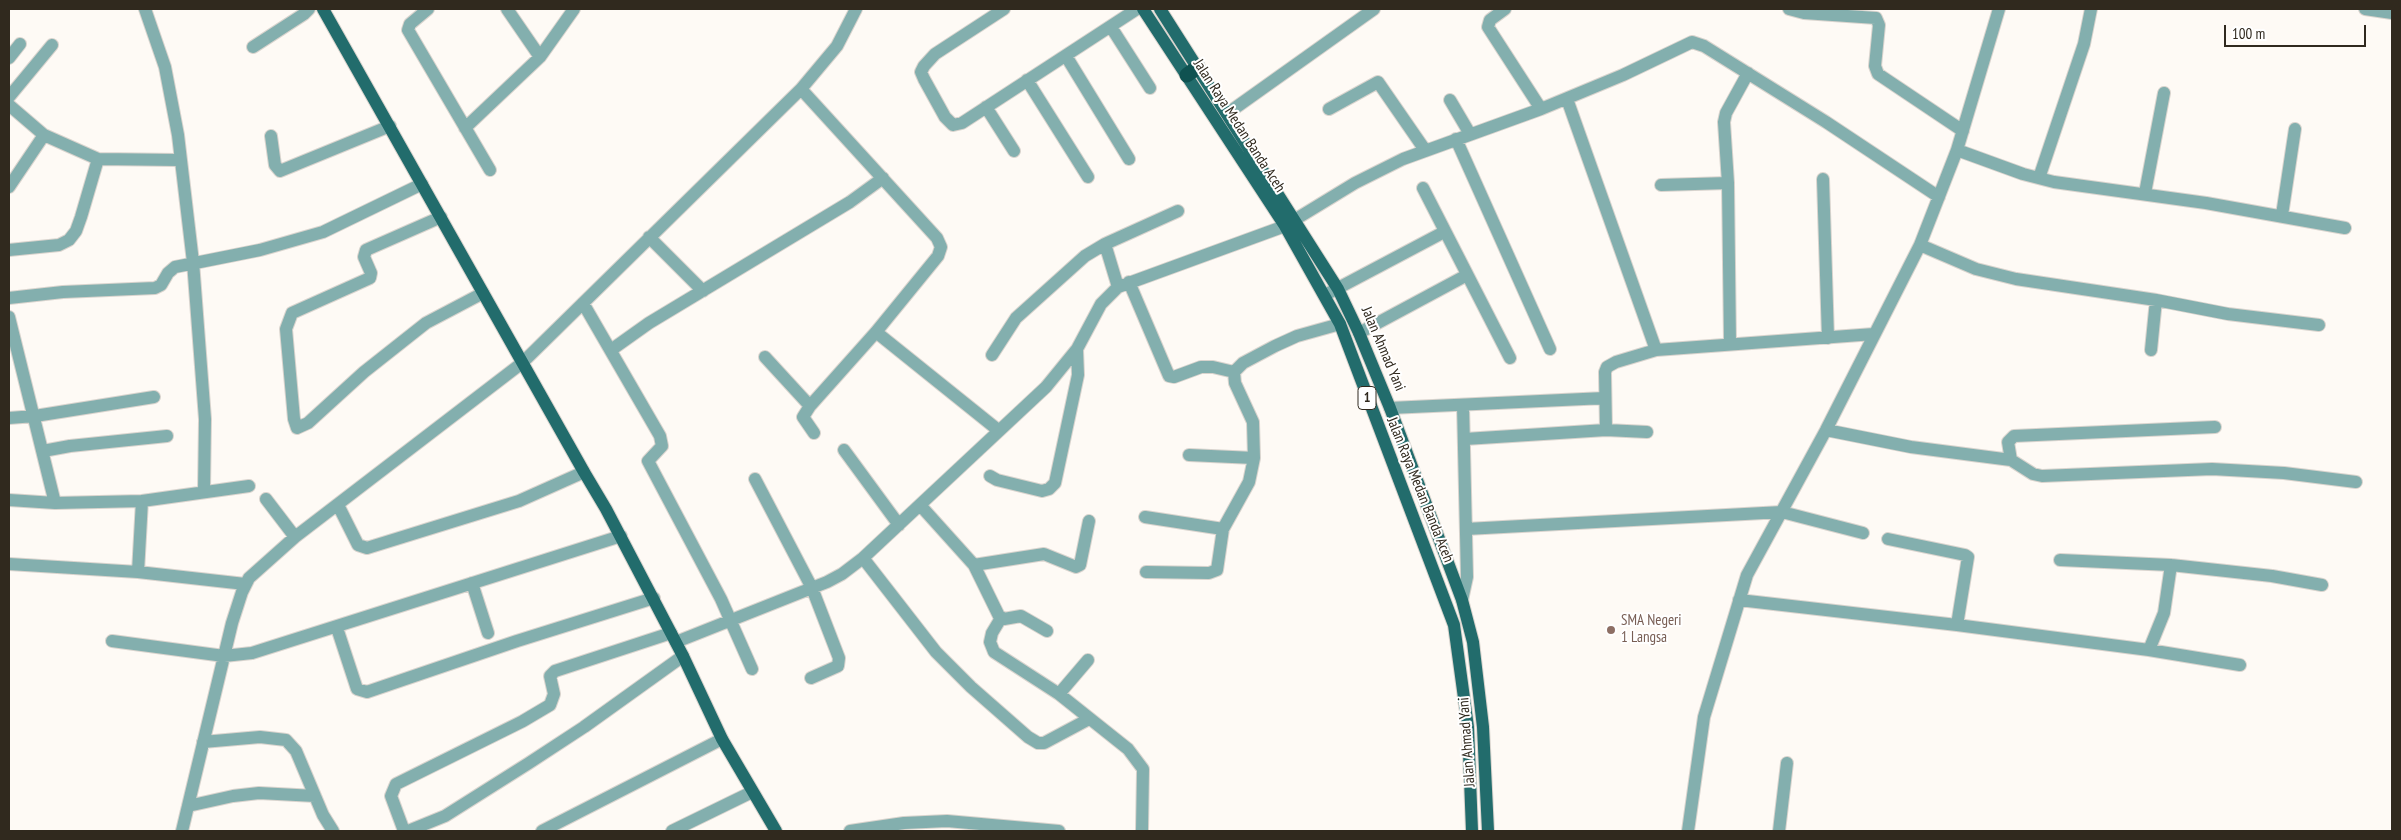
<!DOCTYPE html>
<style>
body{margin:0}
#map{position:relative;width:2401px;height:840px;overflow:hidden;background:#fefaf5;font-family:"PT Sans Narrow",sans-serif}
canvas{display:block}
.frame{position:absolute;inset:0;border:10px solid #30291e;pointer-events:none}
.scale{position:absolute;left:2224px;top:25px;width:142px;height:22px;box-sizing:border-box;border:2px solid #30291e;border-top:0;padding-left:6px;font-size:15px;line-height:18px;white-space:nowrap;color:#30291e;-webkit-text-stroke:4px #fff;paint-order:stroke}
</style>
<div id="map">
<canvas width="2401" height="840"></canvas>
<div class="frame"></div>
<div class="scale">100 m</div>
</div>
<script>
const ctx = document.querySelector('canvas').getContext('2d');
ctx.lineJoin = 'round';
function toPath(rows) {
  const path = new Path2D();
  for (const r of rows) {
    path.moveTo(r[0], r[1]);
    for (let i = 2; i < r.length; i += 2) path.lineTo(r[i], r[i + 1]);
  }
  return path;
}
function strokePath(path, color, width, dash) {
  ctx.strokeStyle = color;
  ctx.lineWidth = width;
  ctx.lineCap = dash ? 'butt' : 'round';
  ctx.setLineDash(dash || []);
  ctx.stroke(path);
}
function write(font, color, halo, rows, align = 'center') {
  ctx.font = font + ' "PT Sans Narrow",sans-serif';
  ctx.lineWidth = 4;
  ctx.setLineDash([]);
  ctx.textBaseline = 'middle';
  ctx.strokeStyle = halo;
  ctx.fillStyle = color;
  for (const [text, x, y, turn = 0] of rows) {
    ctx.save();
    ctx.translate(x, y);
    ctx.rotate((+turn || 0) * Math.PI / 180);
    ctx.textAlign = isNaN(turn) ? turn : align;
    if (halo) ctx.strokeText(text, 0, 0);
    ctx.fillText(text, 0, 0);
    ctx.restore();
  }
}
const minor = toPath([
 [145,9,165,67,178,135,193,262,205,419,204,492],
 [428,9,410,24,408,30,490,170],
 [507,9,540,57],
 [1004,9,935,54,924,66,921,72,924,79,945,117,953,125,962,123,1137,9],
 [1505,9,1490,20,1488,27,1541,109],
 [1789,9,1804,13,1876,18,1879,25,1875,66,1878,74,1963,131],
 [2365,9,2392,13],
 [1111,27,1150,88],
 [253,47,304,14,309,9],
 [1066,56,1129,159],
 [9,58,20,44],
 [1027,80,1088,177],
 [801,89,937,238,941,247,938,256,876,332,810,406,803,417,814,433],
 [9,97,52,45],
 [1567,99,1656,350],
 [1450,100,1470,134],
 [9,105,44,135,98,159,179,160],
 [986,107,1014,151],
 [1329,109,1378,82,1425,150],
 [1228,113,1374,9],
 [465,128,540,57,574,9],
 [271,136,275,165,280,171,390,126],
 [1456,139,1550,349],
 [1957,150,2023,174,2054,182,2206,203,2345,228],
 [2039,178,2084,44,2091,9],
 [1823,179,1828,338],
 [1661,185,1728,183],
 [9,187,44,135],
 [1423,188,1510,358],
 [2145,193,2164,93],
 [2282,215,2295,129],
 [441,217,366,250,364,257,371,273,370,278,292,313,286,329,294,419,297,428,308,423,364,372,426,323,483,293],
 [1296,219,1355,183,1403,159,1541,109,1623,75,1692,42,1704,46,1826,122,1939,197],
 [649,237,703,291],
 [1920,245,1976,269,2016,279,2156,300,2228,314,2319,325],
 [9,250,59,245,69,240,76,231,81,217,98,159],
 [1129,282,1169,376,1174,377,1201,367,1213,367,1234,372],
 [1118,287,1105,244,1178,211],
 [1325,295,1444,232],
 [9,298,63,292,155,288,161,285,168,273,175,267,260,250,323,232,422,184],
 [583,303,660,436,662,446,648,461,721,599,752,669],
 [9,317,55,503],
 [876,332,998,430],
 [1359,333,1467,275],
 [1730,344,1728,183,1724,122,1726,113,1748,73],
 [611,350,649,323,850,202,883,178],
 [2151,350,2156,300],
 [992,355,1016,318,1085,256,1105,244],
 [765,357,810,406],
 [1390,408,1605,398],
 [9,418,35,416,154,397],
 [1606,430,1605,372,1607,367,1616,362,1656,350,1874,334],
 [1826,430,1911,447,2011,460,2033,474,2042,476,2212,469,2284,473,2356,482],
 [1465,439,1606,430,1647,432],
 [844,450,899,525],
 [43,451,70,446,167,436],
 [1189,455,1254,458],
 [2011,460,2008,442,2014,436,2215,427],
 [990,476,997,480,1042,491,1049,489,1055,483,1078,375,1077,349],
 [755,479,812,588,839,658,838,666,811,678],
 [266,499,295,537],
 [9,500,55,503,142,501,138,572,245,584],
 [142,501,249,486],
 [338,505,358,545,367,548,519,501,584,472],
 [920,505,974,565,999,616,1004,619,1021,616,1047,631],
 [1145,517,1223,529],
 [1466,529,1782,512,1863,533],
 [1888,539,1965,555,1968,557,1957,625],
 [863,558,936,652,971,687,1028,737,1038,743,1044,743,1089,719],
 [2060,560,2171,565,2272,576,2322,585],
 [9,564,138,572],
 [974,565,1044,554,1076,567,1080,565,1089,521],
 [1146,572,1209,573,1217,570,1223,529,1249,482,1254,458,1253,422,1235,383,1234,372,1243,363,1275,346,1297,336,1340,324],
 [472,583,488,633],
 [1462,600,1467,577,1463,405],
 [1739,600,1957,625,2149,650,2240,665],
 [1001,618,992,633,990,642,994,652,1059,694,1128,749,1143,769,1142,831],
 [337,628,357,689,367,692,517,641,654,598],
 [112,641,224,656,252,653,621,536],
 [676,642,827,582,842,574,863,558,1046,387,1077,349,1101,304,1118,287,1285,226],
 [2149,650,2164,613,2171,565],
 [1059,694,1088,660],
 [203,742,260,737,286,740,296,751,323,815,333,831],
 [188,806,233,796,259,793,315,796],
 [182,831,232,623,242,592,249,578,295,537,522,363,801,89,837,46,856,9],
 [404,831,391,796,396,784,523,721,550,705,554,694,550,676,555,671,671,633],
 [408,831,445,816,529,763,584,727,683,656],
 [542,831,722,739],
 [672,831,752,792],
 [850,831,904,823,947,821,1059,831],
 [1688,831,1704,717,1747,575,1826,430,1920,245,1957,150,1999,9],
 [1779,831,1787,763]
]);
const major = toPath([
 [323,9,584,472,606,509,683,656,722,739,776,831],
 [1143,9,1285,226,1340,324,1454,625,1468,727,1472,831],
 [1160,9,1338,289,1359,333,1390,408,1462,600,1473,642,1483,727,1488,831]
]);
const highway = toPath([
 [1187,75,1198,67]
]);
strokePath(minor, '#d9d4ce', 14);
strokePath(major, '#d9d4ce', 14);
strokePath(highway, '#d9d4ce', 16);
strokePath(minor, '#83afae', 12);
strokePath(major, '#226c6c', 12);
strokePath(highway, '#0f5251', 15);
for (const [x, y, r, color] of [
 [1611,630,5,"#8d6e63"]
]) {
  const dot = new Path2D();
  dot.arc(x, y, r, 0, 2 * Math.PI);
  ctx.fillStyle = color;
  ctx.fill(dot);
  strokePath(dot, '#fff', 2);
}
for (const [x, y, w] of [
 [1367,398,18]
]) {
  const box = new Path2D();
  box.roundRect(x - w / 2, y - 11.5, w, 23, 4);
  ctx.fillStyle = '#fff';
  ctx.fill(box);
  strokePath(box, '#30291e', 1);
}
write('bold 14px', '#30291e', null, [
 ["1",1367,398]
]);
write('15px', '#30291e', '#fff', [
 ["Jalan Raya Medan Banda Aceh",1239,126,57],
 ["Jalan Ahmad Yani",1383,349,67],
 ["Jalan Raya Medan Banda Aceh",1420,490,68],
 ["Jalan Ahmad Yani",1467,742,-94]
]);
write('15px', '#785e54', '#fff', [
 ["SMA Negeri",1621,621],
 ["1 Langsa",1621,638]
], 'left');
</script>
